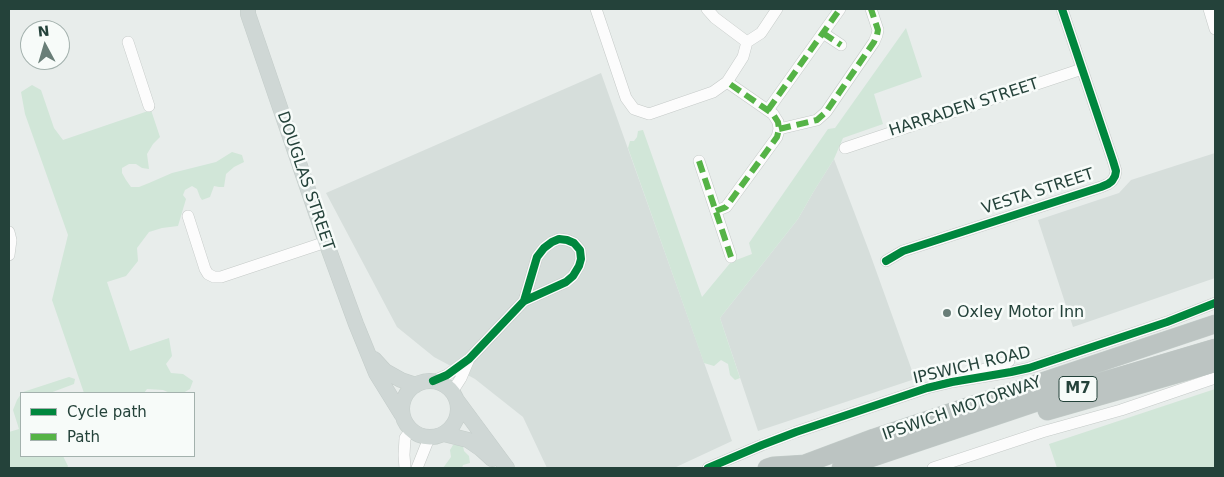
<!DOCTYPE html>
<style>
body{margin:0}
#map{position:relative;width:1224px;height:477px;overflow:hidden;background:#e8edeb;font-family:"DejaVu Sans",sans-serif}
canvas{display:block}
.frame{position:absolute;inset:0;border:10px solid #24423a;pointer-events:none}
.legend{position:absolute;left:20px;top:392px;width:175px;height:65px;box-sizing:border-box;background:#f7fbf9;border:1px solid #a3b1ad;margin:0;padding:6px 9px;list-style:none;font-size:15px;color:#24423a}
.legend li{display:flex;align-items:center;gap:10px;height:25px}
.legend b{width:25px;border:1px solid #a3b1ad}
.north{position:absolute;left:20px;top:20px;width:50px;height:50px;box-sizing:border-box;background:#f7fbf9;border:1px solid #a3b1ad;border-radius:50%;rotate:354deg;font-size:14px;font-weight:700;line-height:20px;text-align:center;color:#24423a}
.north::after{content:'';display:block;margin:auto;width:18px;height:22px;background:#697e78;clip-path:polygon(50% 0,100% 100%,50% 72%,0 100%)}
</style>
<div id="map">
<canvas width="1224" height="477"></canvas>
<div class="frame"></div>
<ul class="legend">
<li><b style="height:6px;background:#00873e"></b>Cycle path</li>
<li><b style="height:6px;background:#55b346"></b>Path</li>
</ul>
<div class="north">N</div>
</div>
<script>
const ctx = document.querySelector('canvas').getContext('2d');
ctx.lineJoin = 'round';
function paint(path, color) {
  ctx.fillStyle = color;
  ctx.fill(path, 'evenodd');
}
function toPath(rows) {
  const path = new Path2D();
  for (const r of rows) {
    if (r.length === 3) {
      path.moveTo(r[0] + r[2], r[1]);
      path.arc(r[0], r[1], r[2], 0, 2 * Math.PI);
      continue;
    }
    path.moveTo(r[0], r[1]);
    for (let i = 2; i < r.length; i += 2) path.lineTo(r[i], r[i + 1]);
  }
  return path;
}
function strokePath(path, color, width, dash) {
  ctx.strokeStyle = color;
  ctx.lineWidth = width;
  ctx.lineCap = dash ? 'butt' : 'round';
  ctx.setLineDash(dash || []);
  ctx.stroke(path);
}
function write(font, color, halo, rows, align = 'center') {
  ctx.font = font + ' "DejaVu Sans",sans-serif';
  ctx.lineWidth = 5;
  ctx.setLineDash([]);
  ctx.textBaseline = 'middle';
  ctx.strokeStyle = halo;
  ctx.fillStyle = color;
  for (const [text, x, y, turn = 0] of rows) {
    ctx.save();
    ctx.translate(x, y);
    ctx.rotate((+turn || 0) * Math.PI / 180);
    ctx.textAlign = isNaN(turn) ? turn : align;
    if (halo) ctx.strokeText(text, 0, 0);
    ctx.fillText(text, 0, 0);
    ctx.restore();
  }
}
paint(toPath([
 [601,73,732,441,674,468,547,468,523,417,475,379,434,357,397,327,326,193],
 [1215,153,1215,278,1073,327,1038,220,1119,193,1131,180],
 [834,159,869,251,915,379,758,431,720,318,798,219,814,191]
]), '#d6dedb');
paint(toPath([
 [906,28,922,77,874,94,883,124,843,138,834,159,814,191,798,219,720,318,740,378,735,380,730,375,728,364,721,360,714,366,704,363,628,148,630,141,634,141,637,137,638,131,643,130,702,297,731,262,752,254,749,243,828,129,835,128],
 [32,85,41,90,54,128,63,140,151,110,160,137,153,144,147,154,149,169,142,168,136,164,129,164,122,168,122,173,126,180,131,187,139,187,149,183,172,173,216,162,232,152,242,155,244,162,234,167,226,174,224,187,219,187,214,186,210,197,202,200,200,197,197,189,192,186,185,190,183,195,186,199,178,226,162,228,149,232,137,248,138,261,126,276,107,282,130,351,169,338,172,356,166,364,171,373,183,374,193,381,190,389,183,393,170,393,163,390,147,389,144,393,84,393,52,300,68,235,25,114,21,92],
 [69,377,75,379,74,384,50,393,22,393,23,392],
 [1215,389,1215,468,1057,468,1049,444],
 [21,394,21,456,63,456,68,466,67,468,9,468,9,432,19,429,13,410,17,400],
 [460,444,463,446,464,451,469,456,470,463,463,465,462,468,443,468,451,457,450,450,453,445]
]), '#d1e6d8');
const minor = toPath([
 [596,9,626,98,634,109,649,114,713,92,727,82,743,57,747,42,761,33,777,9],
 [707,9,715,18,747,42],
 [1209,9,1215,29],
 [823,33,841,45],
 [128,42,149,106],
 [768,110,840,9],
 [779,129,817,120,826,112,874,42,877,35,878,30,871,9],
 [845,148,1082,69],
 [699,161,731,257],
 [716,211,726,207,777,137,779,129,778,122,773,114,727,82],
 [188,216,205,269,208,274,214,277,221,277,326,242],
 [9,232,11,240,9,255],
 [886,261,903,251,1101,187,1108,184,1112,181,1115,176,1116,171,1113,161,1062,9],
 [973,373,1009,361],
 [433,381,447,375,469,359,524,301,566,282,573,276,579,266,581,259,580,250,574,243,567,240,559,239,552,242,544,248,537,257,524,301],
 [452,392,461,378,469,359],
 [405,468,404,455,405,438,411,430],
 [417,468,429,438],
 [708,468,762,445,796,432,927,388,952,382,1011,372,1029,368,1167,322,1215,303],
 [933,468,1042,432,1121,410,1215,378]
]);
const major = toPath([
 [248,9,248,14,326,242,356,324,376,373,402,415],
 [374,359,385,371,401,380,416,385],
 [430,409,28],
 [456,399,507,468],
 [444,434,468,440,481,449,492,459]
]);
const highway = toPath([
 [1047,411,1215,363],
 [767,468,773,466,806,464],
 [794,468,874,438,1215,324],
 [841,468,1070,391,1215,348]
]);
strokePath(minor, '#c5cac8', 12);
strokePath(major, '#c3ccc9', 16);
strokePath(highway, '#c3ccc9', 19);
strokePath(minor, '#fcfcfc', 11);
strokePath(major, '#cfd7d5', 15);
strokePath(highway, '#bcc4c2', 18);
strokePath(toPath([
 [823,33,841,45],
 [768,110,840,9],
 [779,129,817,120,826,112,874,42,877,35,878,30,871,9],
 [699,161,731,257],
 [716,211,726,207,777,137,779,129,778,122,773,114,727,82]
]), '#55b346', 6, [12, 6]);
strokePath(toPath([
 [886,261,903,251,1101,187,1108,184,1112,181,1115,176,1116,171,1113,161,1062,9],
 [433,381,447,375,469,359,524,301,566,282,573,276,579,266,581,259,580,250,574,243,567,240,559,239,552,242,544,248,537,257,524,301],
 [708,468,762,445,796,432,927,388,952,382,1011,372,1029,368,1167,322,1215,303]
]), '#00873e', 8);
for (const [x, y, r, color] of [
 [947,313,5,"#697e78"]
]) {
  const dot = new Path2D();
  dot.arc(x, y, r, 0, 2 * Math.PI);
  ctx.fillStyle = color;
  ctx.fill(dot);
  strokePath(dot, '#f7fbf9', 2);
}
for (const [x, y, w] of [
 [1078,389,38]
]) {
  const box = new Path2D();
  box.roundRect(x - w / 2, y - 12.5, w, 25, 4);
  ctx.fillStyle = '#f7fbf9';
  ctx.fill(box);
  strokePath(box, '#24423a', 1);
}
write('bold 15px', '#24423a', null, [
 ["M7",1078,389]
]);
write('16px', '#24423a', '#f7fbf9', [
 ["HARRADEN STREET",964,108,-18],
 ["DOUGLAS STREET",305,181,71],
 ["VESTA STREET",1038,192,-18],
 ["IPSWICH ROAD",972,366,-13],
 ["IPSWICH MOTORWAY",962,409,-19]
]);
write('16px', '#24423a', '#f7fbf9', [
 ["Oxley Motor Inn",957,313]
], 'left');
</script>
